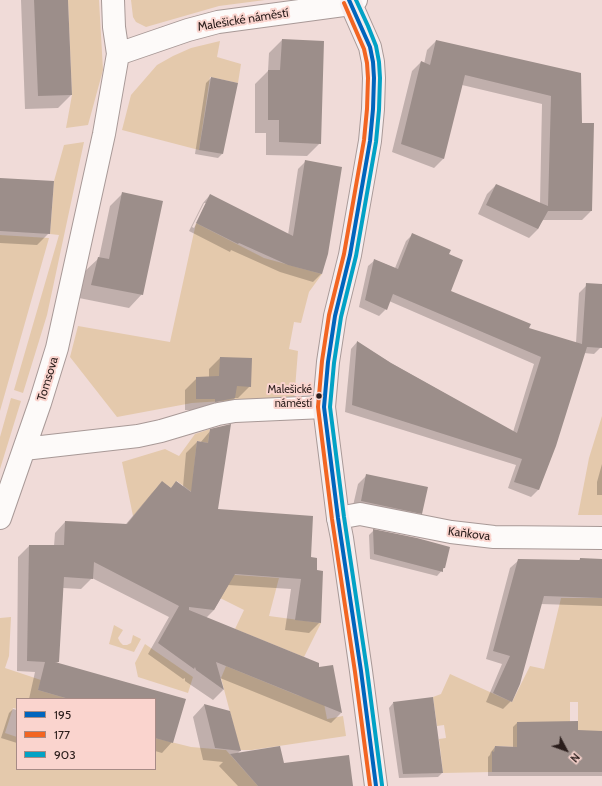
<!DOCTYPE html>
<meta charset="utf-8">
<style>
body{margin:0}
#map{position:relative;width:602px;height:786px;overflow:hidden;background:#f0dbd8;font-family:Cabin,sans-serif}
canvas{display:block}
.legend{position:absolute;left:16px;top:698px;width:140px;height:72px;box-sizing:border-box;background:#fad4ce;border:1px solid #a78b86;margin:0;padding:5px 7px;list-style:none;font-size:12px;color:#2a1d1b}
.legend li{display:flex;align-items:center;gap:8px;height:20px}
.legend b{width:20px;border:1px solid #a78b86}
.north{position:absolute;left:546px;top:730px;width:40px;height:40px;-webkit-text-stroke:3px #fad4ce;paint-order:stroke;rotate:131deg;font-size:11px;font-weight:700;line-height:16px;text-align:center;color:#2a1d1b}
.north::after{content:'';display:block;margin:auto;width:14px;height:18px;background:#2a1d1b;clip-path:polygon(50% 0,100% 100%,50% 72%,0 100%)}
</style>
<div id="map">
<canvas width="602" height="786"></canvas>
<ul class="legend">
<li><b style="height:5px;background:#0065bd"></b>195</li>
<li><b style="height:5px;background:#f26522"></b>177</li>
<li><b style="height:5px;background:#02a2c5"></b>903</li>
</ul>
<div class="north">N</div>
</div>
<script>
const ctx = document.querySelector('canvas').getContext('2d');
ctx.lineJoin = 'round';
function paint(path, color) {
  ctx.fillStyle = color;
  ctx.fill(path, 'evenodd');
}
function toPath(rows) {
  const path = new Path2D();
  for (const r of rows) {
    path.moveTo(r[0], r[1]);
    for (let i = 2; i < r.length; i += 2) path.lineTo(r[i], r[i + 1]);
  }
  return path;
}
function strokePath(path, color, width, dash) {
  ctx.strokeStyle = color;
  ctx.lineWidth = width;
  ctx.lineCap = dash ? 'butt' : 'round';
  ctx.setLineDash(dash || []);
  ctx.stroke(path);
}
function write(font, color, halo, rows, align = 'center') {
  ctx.font = font + ' Cabin,sans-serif';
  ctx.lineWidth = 4;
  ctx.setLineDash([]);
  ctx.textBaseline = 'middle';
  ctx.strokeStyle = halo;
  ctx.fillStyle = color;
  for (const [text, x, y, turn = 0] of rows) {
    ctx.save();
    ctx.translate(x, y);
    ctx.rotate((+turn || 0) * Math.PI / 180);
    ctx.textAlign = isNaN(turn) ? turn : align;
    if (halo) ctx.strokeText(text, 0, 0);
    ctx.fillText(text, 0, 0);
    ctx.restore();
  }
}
paint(toPath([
 [68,0,99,0,103,70,88,125,66,128,72,95],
 [131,0,265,0,219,6,146,27,136,22,133,17],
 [220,41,217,57,241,64,238,83,210,77,199,150,122,130,131,95,157,65,173,56,191,48],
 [84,142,47,315,23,393,14,390,59,235,50,234,54,181,64,145],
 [196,223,264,258,322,274,309,292,301,323,294,322,289,349,298,351,294,401,239,400,192,403,117,417,70,357,78,326,170,342],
 [0,235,49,238,0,411],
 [11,398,21,401,0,469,0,437],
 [602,416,602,515,578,515,589,458],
 [210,429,208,443,197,441,193,479,193,493,177,481,171,488,162,482,133,516,122,462,165,449,179,456,195,434],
 [222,574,279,578,269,616,321,623,304,657,235,629,244,610,214,595],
 [561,598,602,598,602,731,595,731,594,733,536,733,535,722,517,722,517,747,495,746,494,752,492,752,492,772,443,773,439,739,446,738,444,725,437,726,433,697,441,694,450,674,512,702,530,666,544,669],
 [570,702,578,702,578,722,570,722],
 [11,617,9,656,5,668,41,680,38,690,69,699,17,699,17,709,13,708,5,733,17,737,17,769,155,769,155,738,191,747,226,750,258,786,0,786,0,618],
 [114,625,123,630,118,638,120,642,123,645,127,645,131,643,133,635,141,639,134,652,109,644],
 [145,644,193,677,188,693,138,677,135,663],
 [226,666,297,695,324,703,327,719,343,716,346,736,252,750,240,750,221,678]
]), '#e4c9ac');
paint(toPath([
 [21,0,67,0,71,95,58,108,25,109],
 [282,40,323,42,320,143,307,156,266,155,266,133,255,133,255,84,268,71,269,53],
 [436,41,580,74,581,124,591,211,582,220,542,220,538,229,529,238,478,214,487,194,496,185,540,204,542,104,462,85,443,159,434,168,392,152,412,71,421,62,424,64,427,50],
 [211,78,222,154,218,158,195,154,206,83],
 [306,161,327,254,321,274,313,282,280,272,231,250,230,252,189,231,203,203,210,195,288,235,298,169],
 [204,203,207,203,194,228,192,227],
 [0,179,49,233,37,245,0,243],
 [123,193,142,294,129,308,79,298,85,271,99,258,110,206],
 [413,234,448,255,449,292,528,329,576,343,579,293,586,286,602,287,601,347,594,354,584,353,555,445,538,490,531,497,508,488,516,465,345,412,351,349,357,342,391,363,513,432,534,364,389,301,386,309,379,316,359,307,368,266,375,260,395,268,406,241],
 [220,358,250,386,238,398,235,398,223,410,185,410,185,390,197,378,209,378,209,369],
 [211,430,216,510,310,558,320,622,309,633,285,630,291,589,228,585,214,610,206,618,318,669,341,713,331,723,220,678,223,690,213,700,185,681,185,678,183,679,148,654,169,617,92,578,81,589,63,588,58,662,56,664,185,700,172,742,162,753,155,751,155,699,29,699,35,672,17,671,18,557,29,546,54,546,55,533,65,522,126,524,152,493,162,483,171,488,177,482,183,487,186,453,197,442,200,443],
 [602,464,602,495,597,495,597,482],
 [367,475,421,513,412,522,352,510,358,484],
 [374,530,444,568,437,576,370,559,369,535],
 [580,559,602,560,602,606,541,604,511,701,503,709,486,702,502,664,486,659,510,568,519,560,578,561],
 [393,703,442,773,438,777,399,778,389,708],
 [204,705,229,712,240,751,237,754,283,764,352,786,238,786,219,766,223,762,203,760,193,717],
 [13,709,17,710,17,743,1,738,9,713],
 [517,723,576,731,602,732,602,776,488,776,488,757,490,755,491,752,495,747,513,748,513,727]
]), '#0003');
paint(toPath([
 [34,0,68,0,72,95,38,96],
 [282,39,324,41,321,144,279,142,279,120,268,120,268,70,280,70],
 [436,40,581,73,582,123,594,123,592,211,548,211,538,229,486,205,496,184,548,206,551,96,465,75,444,159,401,144,421,61,430,65],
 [211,77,238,83,223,154,199,150],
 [305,160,342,167,328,254,322,274,288,265,239,243,238,244,196,223,210,194,293,236],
 [0,178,54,181,50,234,0,231],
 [122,192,163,201,143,295,91,285,98,257,109,259],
 [412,233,451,250,449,254,463,260,451,291,531,324,529,328,582,344,586,283,602,284,602,348,587,347,556,446,539,490,514,482,522,459,352,405,357,341,391,363,517,433,541,357,393,294,387,310,365,300,374,259,398,269],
 [220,357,252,358,251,387,237,386,235,398,215,402,215,399,196,399,196,377,219,376],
 [231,424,218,509,313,516,311,557,317,558,317,570,323,571,321,623,295,620,301,579,235,574,214,610,189,607,189,610,319,663,319,667,333,665,342,713,216,662,224,690,196,670,195,667,194,669,158,643,179,606,94,562,93,579,64,577,59,662,55,662,186,699,173,743,155,738,155,699,69,699,38,690,45,662,27,661,29,545,64,545,65,521,127,524,162,481,171,488,176,481,191,492,197,441,208,443,210,429],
 [366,474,428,487,422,514,361,501],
 [373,529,417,538,450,547,445,568,443,568,443,572,374,554],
 [580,558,602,559,602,598,544,596,520,684,512,702,493,693,510,656,493,651,518,559,580,560],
 [433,697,443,773,403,774,393,702],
 [204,704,230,711,241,751,215,748],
 [578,721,578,730,602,731,602,772,492,772,492,751,494,752,495,746,517,747,517,722],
 [280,746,284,763,349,755,353,786,258,786,230,754]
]), '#9c8e8a');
const minor = toPath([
 [113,0,114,27,118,54],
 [24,449,138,436,161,431,218,414,235,411,324,407],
 [0,518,40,403,57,348,104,134,118,54,188,30,218,22,351,4,356,0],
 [338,518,360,514,451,532,494,537,602,538]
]);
const secondary = toPath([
 [351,4,370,47,373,62,374,78,373,109,370,141,350,255,335,316,328,362,324,407,338,518,342,538,361,671,376,786]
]);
strokePath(minor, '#a89997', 24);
strokePath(secondary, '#a89997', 24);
strokePath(minor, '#fdfaf9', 22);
strokePath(secondary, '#f6eeef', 22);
strokePath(toPath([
 [349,0,370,47,373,62,374,78,373,109,370,141,350,255,335,316,328,362,324,407,338,518,361,671,376,786]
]), '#0065bd', 4);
strokePath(toPath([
 [344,3,364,49,367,63,368,78,367,109,364,140,344,254,329,315,322,361,318,407,332,519,355,672,370,786]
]), '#f26522', 4);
strokePath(toPath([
 [356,0,368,26,376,46,379,62,380,78,379,110,376,142,356,256,341,317,334,363,330,407,344,517,367,670,382,785]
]), '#02a2c5', 4);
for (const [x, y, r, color] of [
 [319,396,3.5,"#2a1d1b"]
]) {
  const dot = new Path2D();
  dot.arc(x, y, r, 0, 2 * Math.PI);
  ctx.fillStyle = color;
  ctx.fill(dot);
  strokePath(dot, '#fad4ce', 1.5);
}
write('11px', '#2a1d1b', '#fad4ce', [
 ["Malešické",312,390],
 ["náměstí",312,404]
], 'right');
write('12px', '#2a1d1b', '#fad4ce', [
 ["Malešické náměstí",243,20,-9],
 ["Tomsova",48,379,-73],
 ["Kaňkova",469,534,7]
]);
</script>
